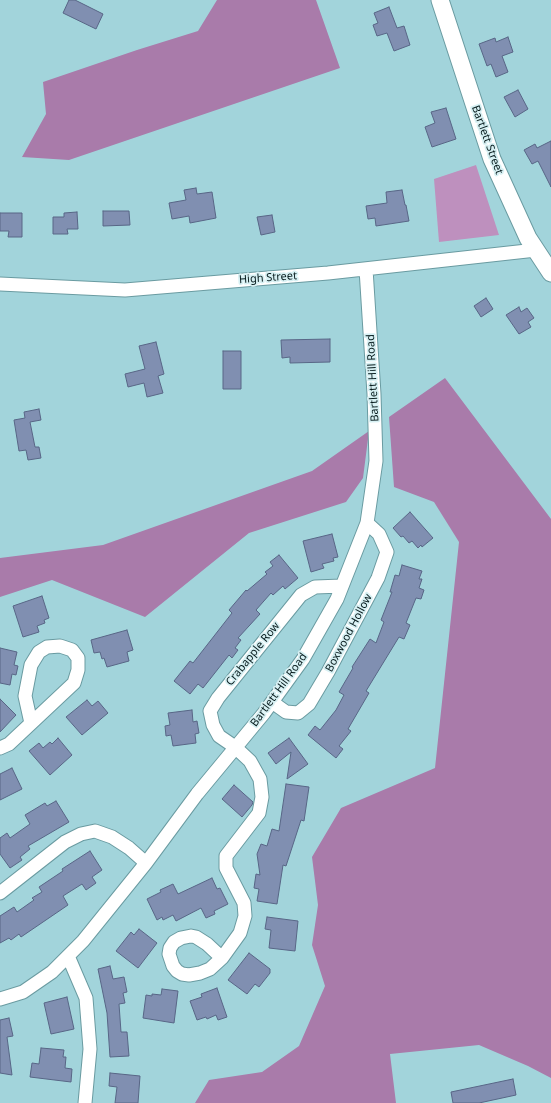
<!DOCTYPE html>
<style>
body{margin:0}
canvas{display:block;background:#a2d4db}
</style>
<canvas width="551" height="1103"></canvas>
<script>
const ctx = document.querySelector('canvas').getContext('2d');
ctx.lineJoin = 'round';
function paint(path, color) {
  ctx.fillStyle = color;
  ctx.fill(path, 'evenodd');
}
function toPath(rows) {
  const path = new Path2D();
  for (const r of rows) {
    path.moveTo(r[0], r[1]);
    for (let i = 2; i < r.length; i += 2) path.lineTo(r[i], r[i + 1]);
  }
  return path;
}
function strokePath(path, color, width, dash) {
  ctx.strokeStyle = color;
  ctx.lineWidth = width;
  ctx.lineCap = dash ? 'butt' : 'round';
  ctx.setLineDash(dash || []);
  ctx.stroke(path);
}
function write(font, color, halo, rows, align = 'center') {
  ctx.font = font + ' "Noto Sans",sans-serif';
  ctx.lineWidth = 3.5;
  ctx.setLineDash([]);
  ctx.textBaseline = 'middle';
  ctx.strokeStyle = halo;
  ctx.fillStyle = color;
  for (const [text, x, y, turn = 0] of rows) {
    ctx.save();
    ctx.translate(x, y);
    ctx.rotate((+turn || 0) * Math.PI / 180);
    ctx.textAlign = isNaN(turn) ? turn : align;
    if (halo) ctx.strokeText(text, 0, 0);
    ctx.fillText(text, 0, 0);
    ctx.restore();
  }
}
paint(toPath([
 [476,165,499,235,439,242,434,179]
]), '#be90be');
paint(toPath([
 [217,0,316,0,340,68,69,160,22,157,46,114,43,82,137,50,198,31],
 [445,378,551,519,551,1078,528,1066,479,1045,390,1054,396,1103,195,1103,209,1080,262,1072,299,1046,325,986,312,945,318,905,312,857,341,808,435,768,459,542,434,502,394,487,389,417],
 [369,431,363,478,346,502,249,533,145,617,52,580,0,597,0,558,103,545,312,471]
]), '#a97baa');
const building = toPath([
 [69,0,75,0,103,14,96,29,63,13,69,0],
 [389,7,397,28,404,26,410,45,394,51,387,33,377,36,373,25,378,23,374,13,389,7],
 [508,37,513,52,502,56,508,72,496,77,491,64,487,66,479,44,495,38,496,42,508,37],
 [518,90,528,109,515,117,504,97,518,90],
 [446,108,456,139,432,147,425,127,435,123,431,112,446,108],
 [551,141,551,187,538,161,532,164,524,150,535,144,537,148,551,141],
 [196,188,197,194,212,192,216,218,190,223,189,216,172,219,169,203,186,200,184,190,196,188],
 [402,190,405,205,406,205,409,221,376,226,375,218,368,219,366,206,387,203,386,192,402,190],
 [103,211,129,211,130,225,103,226,103,211],
 [77,212,78,229,67,229,68,234,53,234,53,217,64,217,64,213,77,212],
 [0,213,22,213,22,237,8,237,9,231,0,231,0,213],
 [272,215,275,232,261,235,257,217,272,215],
 [486,298,493,309,481,317,474,306,486,298],
 [519,307,521,312,527,308,534,318,528,322,531,327,519,334,506,315,519,307],
 [330,339,330,362,290,363,290,357,282,358,281,340,330,339],
 [156,342,164,374,158,376,163,393,147,397,144,383,128,387,125,374,145,369,139,346,156,342],
 [223,351,241,351,241,389,223,389,223,351],
 [39,409,41,420,30,422,35,447,39,447,41,458,28,460,26,450,19,451,14,420,25,418,24,412,39,409],
 [410,512,433,538,422,547,421,545,418,548,412,541,409,543,403,536,401,537,393,528,410,512],
 [332,534,338,557,333,558,334,561,322,564,324,568,311,572,303,541,332,534],
 [279,555,298,578,285,589,283,586,273,595,271,593,256,610,260,614,238,638,241,640,235,648,238,650,232,658,229,655,203,688,198,684,190,694,174,681,190,661,193,663,232,613,229,610,246,590,247,591,267,574,265,572,273,566,270,562,279,555],
 [402,565,422,571,419,579,422,579,419,588,424,590,421,599,416,598,406,623,410,625,404,639,399,637,366,691,369,693,348,729,351,731,339,746,343,749,336,758,308,735,315,726,320,730,336,710,344,695,339,692,353,668,352,667,370,639,376,643,384,622,381,620,392,592,390,592,395,575,399,576,402,565],
 [42,596,49,618,44,620,45,623,37,626,39,632,23,637,13,606,42,596],
 [127,630,133,650,127,652,129,661,107,667,104,658,102,659,100,652,94,653,91,640,127,630],
 [0,648,17,652,14,665,18,666,16,675,12,674,10,685,0,683,0,648],
 [0,699,16,715,0,732,0,699],
 [87,700,92,706,98,701,108,713,82,735,66,717,87,700],
 [192,710,193,722,197,721,199,733,195,734,196,743,173,746,171,735,166,736,165,726,170,725,168,713,192,710],
 [58,738,72,755,50,775,29,751,39,743,43,748,50,742,52,744,58,738],
 [289,738,308,764,287,779,291,752,276,764,268,753,289,738],
 [12,768,22,789,0,800,0,774,12,768],
 [286,784,309,787,304,821,301,820,286,866,283,865,277,904,257,901,259,889,254,888,256,874,260,875,257,854,261,844,267,846,272,829,279,831,286,784],
 [234,785,253,802,252,805,242,817,222,799,234,785],
 [56,801,69,822,28,846,30,849,20,857,22,860,10,868,0,854,0,838,7,833,10,838,30,824,25,815,45,803,47,806,56,801],
 [90,851,102,870,92,877,96,883,86,890,82,884,63,896,68,905,21,937,19,934,11,940,9,938,0,943,0,916,14,907,17,912,34,900,32,898,42,892,39,887,63,871,62,869,90,851],
 [212,878,217,889,220,888,228,904,214,911,215,914,206,918,201,908,176,921,173,915,163,920,162,917,157,920,147,899,161,892,160,890,173,884,178,894,212,878],
 [267,917,298,921,295,951,269,948,271,930,265,929,267,917],
 [139,929,157,943,138,968,116,951,131,932,134,935,139,929],
 [249,953,270,969,270,973,259,987,255,984,247,994,228,980,249,953],
 [110,966,113,979,124,977,127,992,123,993,125,1003,119,1004,121,1032,127,1032,129,1056,110,1057,107,1013,98,969,110,966],
 [217,988,227,1017,218,1020,216,1015,207,1019,206,1017,197,1020,190,1001,202,997,201,994,217,988],
 [162,989,178,991,174,1023,143,1018,146,995,152,996,152,994,161,995,162,989],
 [67,997,74,1029,51,1034,44,1003,67,997],
 [9,1018,13,1036,7,1037,12,1075,0,1073,0,1020,9,1018],
 [41,1048,64,1050,63,1057,66,1057,65,1068,72,1069,71,1082,30,1077,32,1063,39,1064,41,1048],
 [110,1073,140,1076,138,1103,115,1103,117,1087,109,1086,110,1073],
 [513,1079,516,1095,479,1103,453,1103,451,1092,513,1079]
]);
paint(building, '#808fb1');
strokePath(building, '#586686', 1);
const minor = toPath([
 [0,284,125,290,328,273,536,250],
 [272,702,286,712,298,713,309,704,328,672,378,578,387,552,379,534,367,523],
 [0,748,9,744,74,683,78,670,78,658,72,650,60,646,47,647,39,652,31,665,25,696,31,723],
 [0,893,65,842,81,834,95,831,112,837,129,848,146,863],
 [68,956,86,998,90,1049,85,1103],
 [222,958,207,944,196,937,191,936,181,938,174,942,170,948,169,954,173,966,177,971,182,974,189,975,200,973,210,969,222,958,240,933,245,916,244,903,226,868,226,856,259,813,262,797,260,779,250,761,235,747,219,736,213,725,210,711,218,698,301,595,315,587,342,586],
 [0,999,23,992,52,972,83,941,146,863,197,794,264,713,303,659,337,599,367,523,376,461,374,394,366,269]
]);
const major = toPath([
 [440,0,492,159,528,238,551,273]
]);
strokePath(minor, '#6a9ba1', 15);
strokePath(major, '#6a9ba1', 19);
strokePath(minor, '#fff', 13);
strokePath(major, '#fff', 17);
write('11px', '#061a1c', '#d7f0f3', [
 ["Bartlett Street",487,140,70],
 ["High Street",268,278,-4],
 ["Bartlett Hill Road",373,378,-93],
 ["Boxwood Hollow",349,633,-62],
 ["Crabapple Row",253,654,-51],
 ["Bartlett Hill Road",279,690,-54]
]);
</script>
